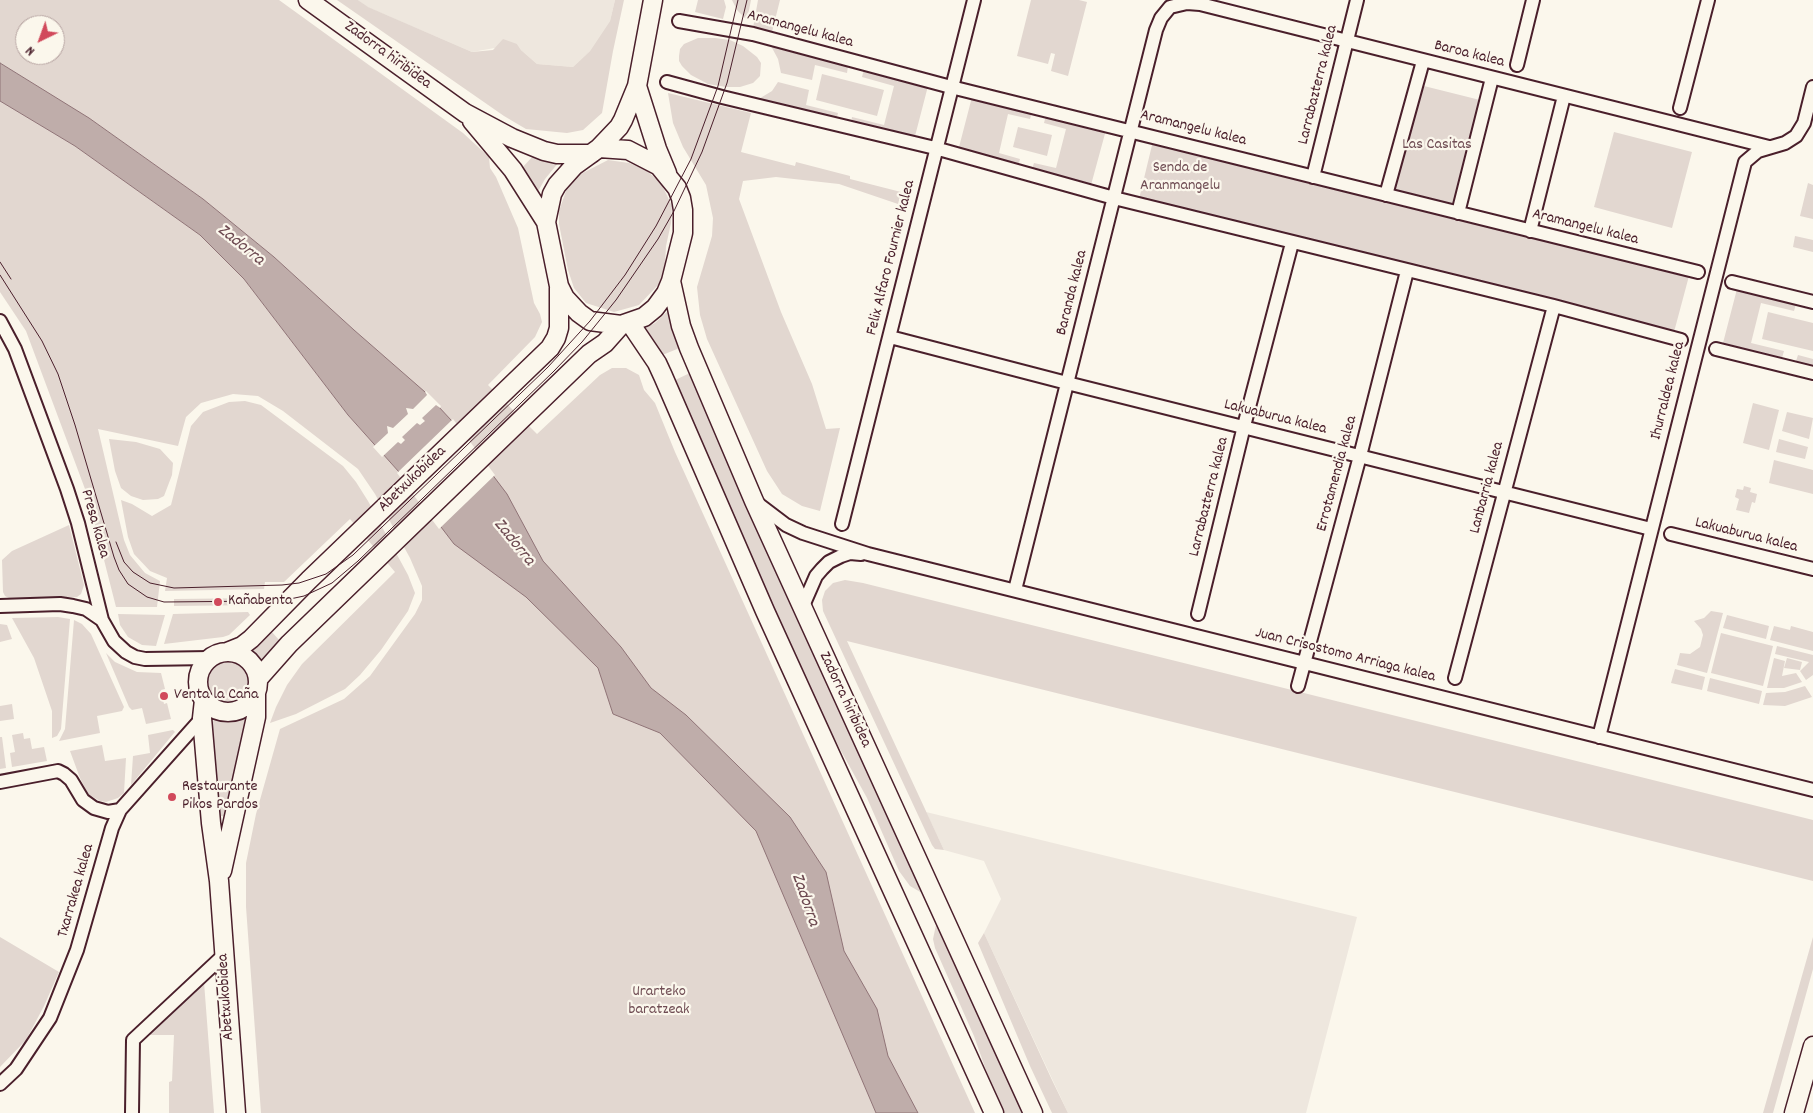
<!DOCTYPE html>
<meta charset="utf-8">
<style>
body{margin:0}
#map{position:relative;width:1813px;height:1113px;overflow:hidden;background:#fbf7ec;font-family:Dekko,sans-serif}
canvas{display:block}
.north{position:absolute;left:15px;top:15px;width:50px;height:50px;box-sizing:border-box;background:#fbf7ec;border:1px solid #b4a19f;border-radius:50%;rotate:222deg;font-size:14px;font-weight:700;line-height:20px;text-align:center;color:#4a1f2b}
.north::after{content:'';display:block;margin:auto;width:18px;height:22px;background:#d1495b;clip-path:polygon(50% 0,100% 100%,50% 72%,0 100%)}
</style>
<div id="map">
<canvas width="1813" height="1113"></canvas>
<div class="north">N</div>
</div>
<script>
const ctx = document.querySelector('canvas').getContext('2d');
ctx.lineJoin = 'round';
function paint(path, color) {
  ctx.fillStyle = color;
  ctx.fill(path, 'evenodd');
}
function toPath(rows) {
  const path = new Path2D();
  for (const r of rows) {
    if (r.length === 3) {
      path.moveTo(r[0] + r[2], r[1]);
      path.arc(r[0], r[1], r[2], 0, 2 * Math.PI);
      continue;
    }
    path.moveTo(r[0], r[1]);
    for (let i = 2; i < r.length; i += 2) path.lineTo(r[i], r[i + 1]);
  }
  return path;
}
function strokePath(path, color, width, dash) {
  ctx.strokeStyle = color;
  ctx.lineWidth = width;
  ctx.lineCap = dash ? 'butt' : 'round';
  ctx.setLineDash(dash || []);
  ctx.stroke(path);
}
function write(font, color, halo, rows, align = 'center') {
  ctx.font = font + ' Dekko,sans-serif';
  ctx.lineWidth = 4.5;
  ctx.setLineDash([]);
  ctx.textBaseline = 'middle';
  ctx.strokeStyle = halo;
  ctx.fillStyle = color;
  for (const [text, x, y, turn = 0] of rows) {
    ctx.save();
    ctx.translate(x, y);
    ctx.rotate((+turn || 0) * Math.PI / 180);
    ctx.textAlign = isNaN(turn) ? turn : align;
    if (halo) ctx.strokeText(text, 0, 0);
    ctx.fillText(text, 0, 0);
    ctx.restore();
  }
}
paint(toPath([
 [358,0,615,0,610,21,590,51,573,67,537,64,521,50,517,44,472,52,367,7],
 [926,812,1357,917,1306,1113,1068,1113,984,933,1001,899,984,861,944,850]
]), '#eee7de');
paint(toPath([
 [0,0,279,0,463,133,489,157,490,168,496,177,518,228,534,303,540,314,542,322,535,337,488,385,537,434,600,375,612,368,626,368,639,375,644,390,655,403,675,452,975,1113,261,1113,246,907,246,863,256,814,280,729,344,699,370,676,415,614,422,600,422,586,410,558,375,494,358,469,283,411,258,396,233,394,201,403,186,417,178,446,98,429,124,540,130,555,145,573,160,581,157,607,116,607,88,497,26,331,0,292,0,101,75,146,200,235,244,279,348,415,399,472,425,393,354,330,274,257,203,199,99,125,0,63],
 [25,25,55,25,55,55,25,55],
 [337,0,358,0,368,7,472,52,493,50,503,39,517,44,521,50,537,64,573,67,590,51,610,21,615,0,624,0,613,51,602,113,583,130,567,133,526,129,504,116],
 [698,0,724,0,726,7,723,19,695,12],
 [732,0,751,0,747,20,737,10],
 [758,0,780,0,772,32,753,28],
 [1031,0,1079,0,1087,2,1068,76,1051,71,1055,54,1051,53,1048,64,1017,56],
 [698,38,715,38,730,40,743,46,757,57,761,63,760,76,753,83,740,87,726,87,708,84,691,75,682,66,679,61,679,56,680,49,684,44],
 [771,46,848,66,847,73,815,65,812,80,781,73,778,59],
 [864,69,928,86,914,140,851,124,852,117,884,125,894,86,862,77],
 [822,74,884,90,877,116,816,100],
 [778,82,809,90,806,105,838,113,836,121,757,100,772,91],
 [1420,85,1480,100,1453,206,1394,191],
 [668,93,751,113,741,152,795,166,796,162,850,176,850,179,901,192,898,204,839,184,776,177,743,181,739,199,781,312,812,384,826,429,840,428,820,511,802,506,782,494,767,471,707,339,700,315,697,287,712,236,713,218,706,185,683,147,673,123],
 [972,97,1032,112,1030,119,1008,114,999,153,1020,159,1018,166,958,151],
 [1046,115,1106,130,1091,185,1032,169,1034,163,1056,168,1066,129,1044,123],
 [1018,127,1052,135,1047,156,1013,147],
 [1614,132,1692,152,1672,228,1594,207],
 [1153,141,1689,276,1674,332,1139,199],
 [534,155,559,162,545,179,536,195,521,169],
 [608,160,629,163,646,170,661,183,672,206,671,223,666,246,665,264,659,284,639,305,614,312,586,303,574,288,568,270,559,224,559,211,566,191,577,176],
 [1808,183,1813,185,1813,219,1800,216],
 [1795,236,1813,240,1813,252,1793,247],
 [1737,289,1796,304,1794,311,1761,303,1751,343,1784,351,1782,358,1723,343],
 [669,310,682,347,660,356,643,329,655,323],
 [1768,312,1813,323,1813,351,1762,339],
 [1798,355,1813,359,1813,366,1796,361],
 [692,372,923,890,922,893,910,886,899,871,867,798,813,700,671,382],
 [245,401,261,405,343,466,356,482,368,501,408,575,415,593,408,611,381,650,360,675,345,689,296,714,270,723,276,707,287,685,302,664,395,572,350,519,284,582,265,582,264,589,165,591,167,578,150,571,134,554,128,537,121,500,132,504,152,516,171,505,191,426,203,412,229,402],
 [1753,403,1779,410,1769,450,1743,443],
 [1787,412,1813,418,1809,439,1782,431],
 [109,439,136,442,160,449,173,463,172,475,164,496,158,499,143,500,131,496,121,488,115,471],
 [1779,439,1808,447,1805,459,1776,452],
 [1774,460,1813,470,1813,494,1769,483],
 [1744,486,1751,488,1750,492,1757,494,1755,503,1752,502,1749,513,1736,510,1739,499,1735,497,1737,489,1743,490],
 [69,525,84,585,81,594,77,597,11,599,5,596,3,592,2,560,12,551],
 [845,580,863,583,1813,820,1813,881,847,641,944,850,935,849,932,845,823,611,822,600,825,591,833,583],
 [261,598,260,605,174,606,174,599],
 [1711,611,1723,613,1707,673,1677,665,1680,653,1690,654,1700,647,1703,635,1701,629,1694,621,1704,618],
 [248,612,250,615,229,635,223,637,164,644,173,614],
 [118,614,165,615,156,646,142,645,128,637,120,625],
 [1727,615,1769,626,1766,639,1723,628],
 [58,617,70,619,61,729,57,736,52,738,52,711,34,658,12,618],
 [74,620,82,624,91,634,124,707,122,711,97,716,100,733,59,741,65,729],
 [0,624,7,625,12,639,0,642],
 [1774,626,1790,630,1791,626,1813,632,1813,651,1770,640],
 [271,631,280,641,260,661,250,650],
 [1721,633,1773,646,1763,686,1711,673],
 [1777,646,1813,655,1813,675,1806,680,1800,671,1809,662,1775,654],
 [106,653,115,662,137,672,161,673,165,689,161,690,164,704,167,703,171,719,146,724,142,708,132,710,129,707],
 [1774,658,1785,661,1782,676,1796,673,1802,682,1784,688,1767,688],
 [1787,658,1802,662,1800,670,1784,668],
 [229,682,21],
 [1675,669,1705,677,1702,690,1671,683],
 [1710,678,1762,691,1759,704,1707,691],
 [1805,686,1812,697,1785,706,1763,705,1766,693,1785,692],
 [12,704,14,719,0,721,0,706],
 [243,716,248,717,227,817,216,815,208,729,212,722,219,718,230,720],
 [173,730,175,732,174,733,131,785,133,756,150,753,148,735],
 [23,733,24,739,30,738,32,749,44,747,47,761,12,767,10,753,15,752,12,735],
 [0,737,2,737,6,768,0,769],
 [102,745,105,761,126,758,124,793,118,798,106,802,100,801,88,794,80,778,70,751],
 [936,925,939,925,1025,1113,1001,1113,974,1036,935,948,933,939],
 [984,933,1052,1080,1068,1113,1052,1113,1030,1066,978,943],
 [0,937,59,972,44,1006,26,1040,0,1067],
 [1813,937,1813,969,1773,1113,1763,1113],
 [204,982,214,1113,169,1113,169,1082,172,1081,174,1035,149,1035,188,994]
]), '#e2d7d0');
const water = toPath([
 [0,63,89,118,203,199,274,257,354,330,425,392,451,420,507,494,543,561,621,647,651,688,686,715,790,817,826,872,844,951,877,1009,888,1056,918,1113,876,1113,756,831,660,733,613,714,598,668,526,597,454,544,399,472,348,415,244,279,200,235,75,146,0,101,0,63]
]);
paint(water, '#bfadaa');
strokePath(water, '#907477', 1);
paint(toPath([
 [426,391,441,406,440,408,436,405,422,418,425,421,420,425,417,423,402,437,405,440,401,444,398,442,382,457,373,447,388,433,387,426,393,428,408,414,406,408,413,409,427,395,425,392],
 [453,419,495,475,439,529,397,473]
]), '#fbf7ec');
const street = toPath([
 [1170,7,1187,3,1200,4,1769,147],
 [679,21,753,34,951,87,1698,272],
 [1517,65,1533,0],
 [667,82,722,97,935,148,1114,198,1554,306,1681,340],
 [1680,108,1708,0],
 [1313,177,1357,0],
 [1386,195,1423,61],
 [1458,213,1492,78],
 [1530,231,1564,96],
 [1732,282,1813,302],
 [0,321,15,349,67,489,78,523,102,620,114,641,126,652,135,657,145,659,210,658],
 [890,337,1067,383,1651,529],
 [1716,349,1813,373],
 [757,503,786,525,803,533,868,554,1813,790],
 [842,524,974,0],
 [1671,534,1813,569],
 [1015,590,1156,30,1161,18,1170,7],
 [0,606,60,604,73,606,86,609,102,620],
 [802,608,816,576,822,569,829,562,841,556,850,553,861,554],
 [1198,614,1244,426,1292,243],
 [1455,678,1554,306],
 [1298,686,1360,456,1407,271],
 [1599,737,1745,162,1758,151,1785,143,1796,136,1804,123,1813,87],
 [0,782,58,771,64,774,71,780,83,800,94,808,108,812,120,810],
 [0,1084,16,1069,50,1018,77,950,112,828,120,810,202,718],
 [132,1113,133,1040,224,955]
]);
const secondary = toPath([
 [308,0,465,113,512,138,544,151,557,154,591,154],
 [637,86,657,149,667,173],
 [472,121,513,170,546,222],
 [599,148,628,150,659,166,677,188,681,198,683,210,683,233,671,281,666,293,655,308,644,317,621,325,590,321,579,313,565,298,559,286,546,222,552,194,557,185,574,166,599,148,619,127,623,120,637,86,653,0],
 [671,281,681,326,689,348,754,501,1033,1113],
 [630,323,657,363,663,376,765,611,994,1113],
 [228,682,30],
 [227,652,242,646,251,639,309,580,550,348,556,338,559,328,559,288],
 [258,679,289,644,589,354,605,343,621,325],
 [204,700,202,718,211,823,219,881,236,1113],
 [222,871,256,717,256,694],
 [1794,1113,1813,1046]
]);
strokePath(street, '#4a1f2b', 16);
strokePath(secondary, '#4a1f2b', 21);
strokePath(street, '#fbf7ec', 12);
strokePath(secondary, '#fbf7ec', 18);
strokePath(toPath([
 [0,262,11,279],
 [0,275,42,341,58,374,75,425,114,557,119,570,128,584,147,597,164,602,265,601,290,599,304,596,332,583,358,561,554,371,582,342,616,300,658,239,674,211,702,152,727,83,747,0],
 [116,542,124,562,133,572,150,583,174,588,282,585,299,583,326,574,353,555,548,367,590,321,625,275,656,226,691,159,718,86,738,0]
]), '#4a1f2b', 1);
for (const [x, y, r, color] of [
 [218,602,5,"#d1495b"],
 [164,696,5,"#d1495b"],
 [172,797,5,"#d1495b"]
]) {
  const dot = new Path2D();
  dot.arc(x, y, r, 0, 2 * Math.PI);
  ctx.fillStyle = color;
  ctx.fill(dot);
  strokePath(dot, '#fbf7ec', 2);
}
write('16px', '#4a1f2b', '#fbf7ec', [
 ["Aramangelu kalea",800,30,15],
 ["Baroa kalea",1469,55,14],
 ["Zadorra hiribidea",387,56,36],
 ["Larrabazterra kalea",1319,85,-76],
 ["Aramangelu kalea",1193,129,14],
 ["Aramangelu kalea",1585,228,14],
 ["Felix Alfaro Fournier kalea",892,258,-76],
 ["Baranda kalea",1073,293,-76],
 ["Ihurraldea kalea",1669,391,-76],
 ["Lakuaburua kalea",1275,418,14],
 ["Errotamendia kalea",1338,474,-75],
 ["Abetxukobidea",413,480,-44],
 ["Lanbarria kalea",1488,488,-75],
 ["Larrabazterra kalea",1210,497,-76],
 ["Presa kalea",94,524,74],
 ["Lakuaburua kalea",1746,536,14],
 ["Juan Crisostomo Arriaga kalea",1345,656,14],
 ["Zadorra hiribidea",844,700,65],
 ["Txarrakea kalea",77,891,-74],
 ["Abetxukobidea",227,997,-94]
]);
write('16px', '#704d54', '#fbf7ec', [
 ["Las Casitas",1437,146],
 ["Senda de",1180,169],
 ["Aranmangelu",1180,187],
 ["Urarteko",659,993],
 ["baratzeak",659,1011]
]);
write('16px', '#4a1f2b', '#fbf7ec', [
 ["Kañabenta",228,602],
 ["Venta la Caña",174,696],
 ["Restaurante",182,788],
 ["Pikos Pardos",182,806]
], 'left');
write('italic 18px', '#6d4a51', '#fbf7ec', [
 ["Zadorra",240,246,39],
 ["Zadorra",513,543,51],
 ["Zadorra",804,900,71]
]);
</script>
